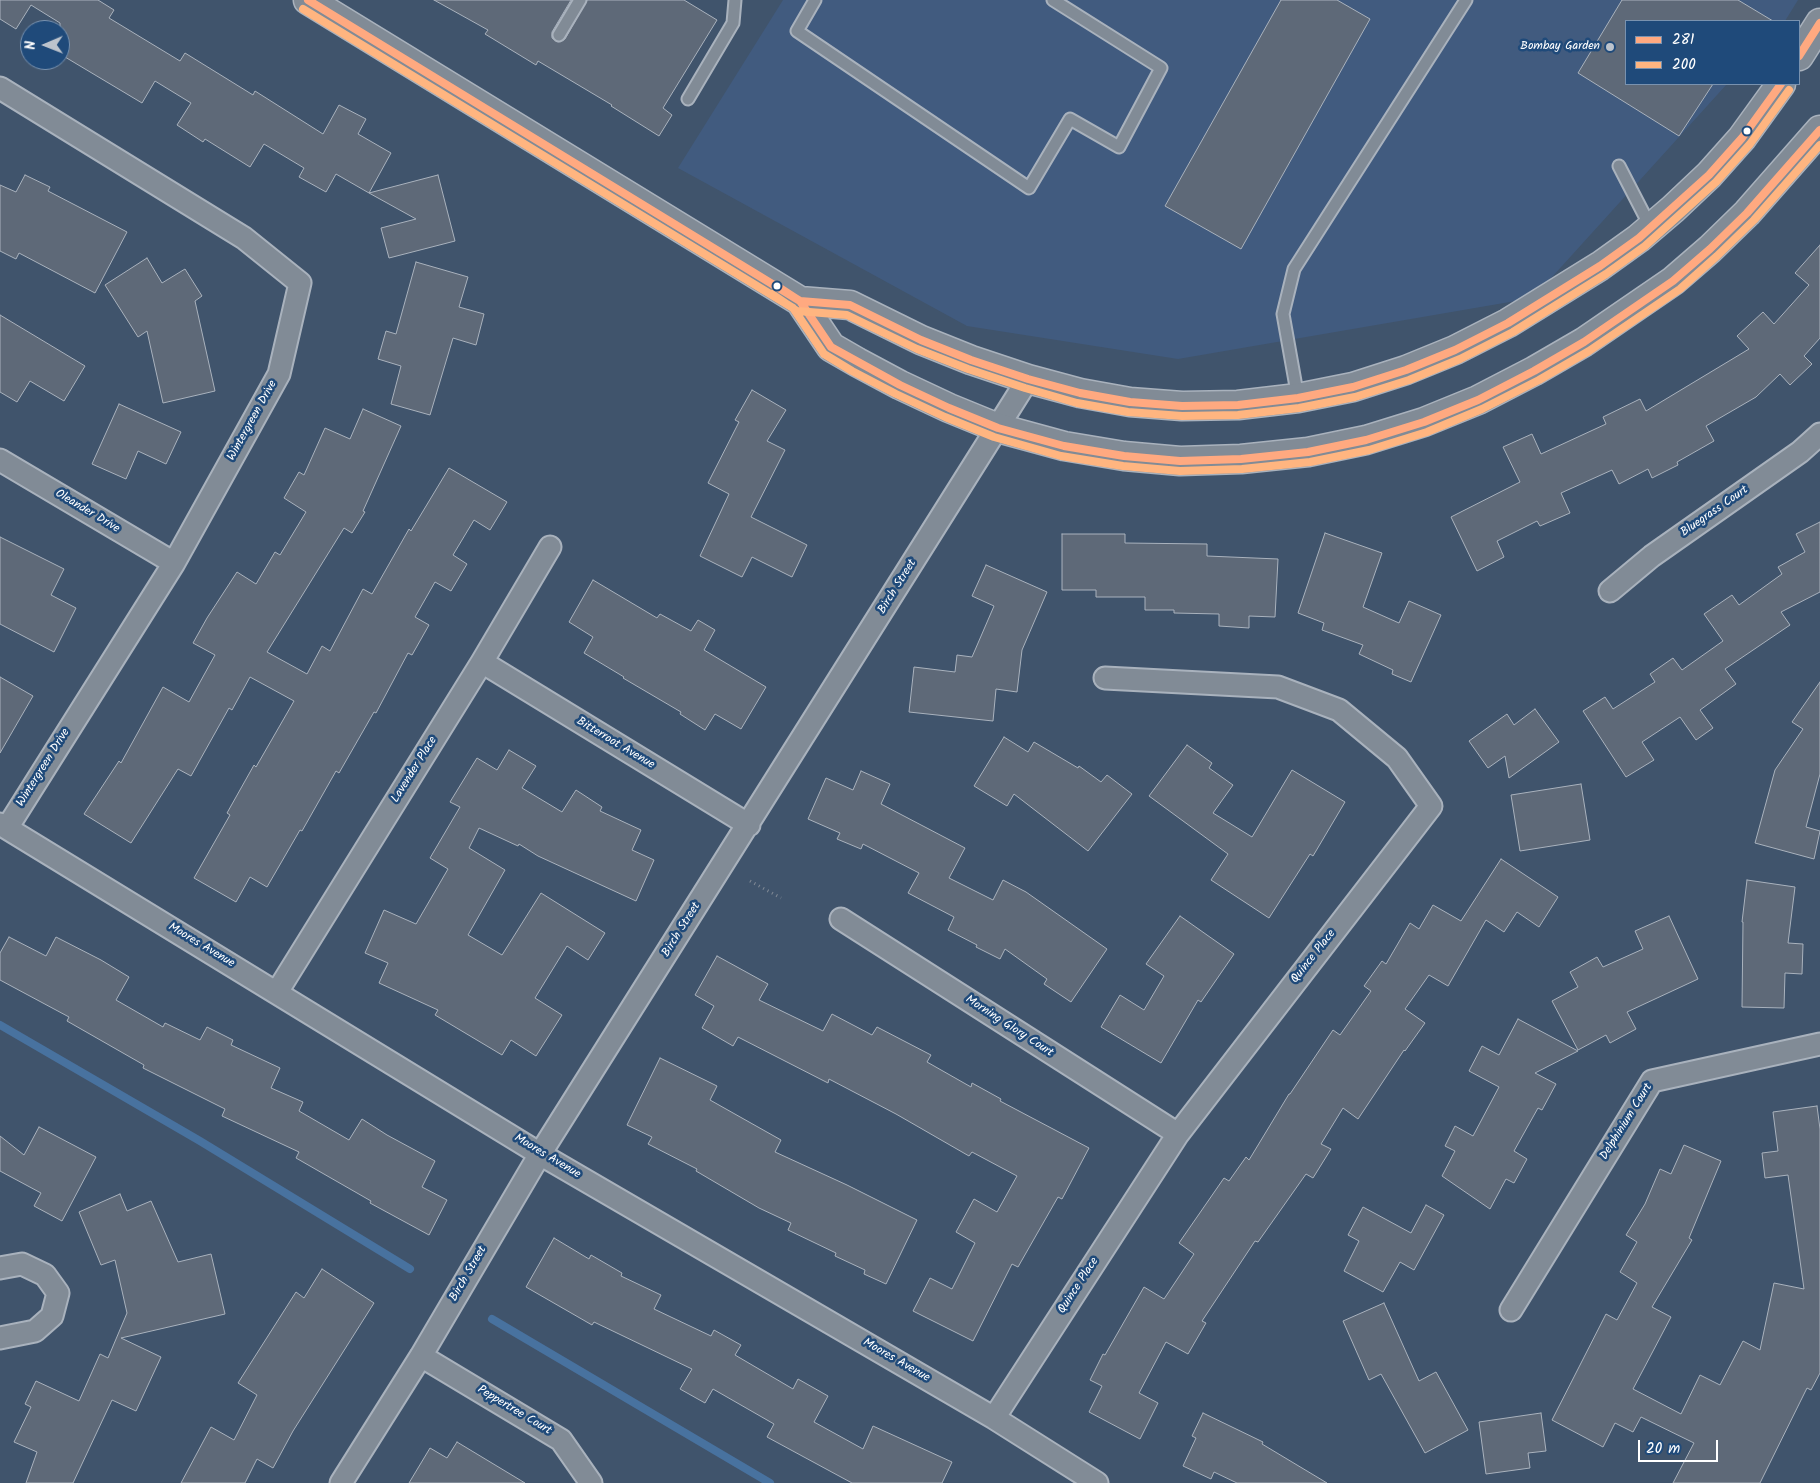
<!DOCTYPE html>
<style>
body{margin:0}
#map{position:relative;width:1820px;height:1483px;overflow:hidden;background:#40546c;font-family:Kalam,sans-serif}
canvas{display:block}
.legend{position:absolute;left:1625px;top:20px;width:175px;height:65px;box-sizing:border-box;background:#1f4a7a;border:1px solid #7992af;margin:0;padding:6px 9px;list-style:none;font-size:15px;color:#fff}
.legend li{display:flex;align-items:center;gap:10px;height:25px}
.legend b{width:25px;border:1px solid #7992af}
.north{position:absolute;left:20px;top:20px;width:50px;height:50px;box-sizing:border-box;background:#1f4a7a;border:1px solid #7992af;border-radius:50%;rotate:269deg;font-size:14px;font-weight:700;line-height:20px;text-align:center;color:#fff}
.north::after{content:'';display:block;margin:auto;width:18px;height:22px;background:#bcc3cc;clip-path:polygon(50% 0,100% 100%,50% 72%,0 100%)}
.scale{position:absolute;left:1638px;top:1440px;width:80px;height:22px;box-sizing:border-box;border:2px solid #fff;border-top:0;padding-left:6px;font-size:15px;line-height:18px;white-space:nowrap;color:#fff;-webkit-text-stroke:4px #1f4a7a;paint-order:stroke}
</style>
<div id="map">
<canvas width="1820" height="1483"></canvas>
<ul class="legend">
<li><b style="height:6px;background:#ffa980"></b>281</li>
<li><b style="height:6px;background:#ffb580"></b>200</li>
</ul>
<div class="north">N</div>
<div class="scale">20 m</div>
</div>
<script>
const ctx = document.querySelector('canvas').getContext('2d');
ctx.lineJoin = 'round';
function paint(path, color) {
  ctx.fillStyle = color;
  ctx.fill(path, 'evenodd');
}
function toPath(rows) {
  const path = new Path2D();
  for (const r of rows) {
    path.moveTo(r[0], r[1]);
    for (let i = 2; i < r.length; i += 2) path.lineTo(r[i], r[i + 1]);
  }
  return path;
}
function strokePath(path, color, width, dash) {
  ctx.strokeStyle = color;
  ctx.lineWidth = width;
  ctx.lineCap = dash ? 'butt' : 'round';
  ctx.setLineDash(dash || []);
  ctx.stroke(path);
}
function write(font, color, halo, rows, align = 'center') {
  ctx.font = font + ' Kalam,sans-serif';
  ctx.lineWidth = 5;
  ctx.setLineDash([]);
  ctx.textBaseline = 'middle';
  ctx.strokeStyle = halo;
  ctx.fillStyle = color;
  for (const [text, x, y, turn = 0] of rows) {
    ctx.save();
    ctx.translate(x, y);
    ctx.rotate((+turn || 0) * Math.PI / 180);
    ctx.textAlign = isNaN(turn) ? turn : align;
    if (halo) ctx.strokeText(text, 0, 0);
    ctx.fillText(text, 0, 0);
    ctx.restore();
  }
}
paint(toPath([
 [783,0,1798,0,1785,21,1626,21,1626,84,1727,84,1533,298,1178,359,967,326,678,168]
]), '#415b7f');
strokePath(toPath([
 [0,1025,200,1141,410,1269],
 [492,1319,770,1483]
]), '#48729f', 8);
const building = toPath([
 [0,0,98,0,114,10,109,18,180,61,185,53,253,95,255,91,323,134,339,105,366,119,358,134,391,153,369,193,336,174,326,192,299,177,304,168,264,144,250,167,205,139,203,142,177,125,191,103,155,81,142,103,60,54,60,23,31,5,16,29,0,19,0,0],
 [434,0,571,0,552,32,552,38,558,42,565,39,587,0,684,0,717,20,663,108,672,115,659,136,611,106,612,105,538,61,536,65,485,34,488,30,434,0],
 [1281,0,1337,0,1370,19,1241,249,1165,206,1281,0],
 [1622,0,1738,0,1773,21,1626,21,1626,84,1713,84,1679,136,1578,73,1622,0],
 [25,175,50,187,48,191,127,232,95,293,19,253,16,259,0,251,0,185,16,192,25,175],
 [438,175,455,241,389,258,381,228,416,219,369,193,438,175],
 [1820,245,1820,338,1804,356,1812,364,1790,385,1780,374,1756,397,1706,426,1714,441,1677,462,1678,465,1652,478,1648,469,1619,484,1612,470,1561,493,1570,513,1540,526,1537,521,1497,541,1504,557,1477,571,1451,517,1520,482,1503,447,1532,434,1541,454,1606,424,1603,417,1640,399,1646,411,1749,349,1737,336,1763,312,1774,324,1809,285,1795,273,1820,245],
 [147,258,162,283,185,269,202,296,195,301,215,391,163,403,147,331,138,337,105,285,147,258],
 [416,262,468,277,459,307,484,314,476,345,453,338,430,415,391,404,401,366,378,359,386,331,396,334,416,262],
 [0,315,85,366,64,401,30,381,17,402,0,392,0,315],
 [752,390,786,410,767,441,785,450,751,517,807,545,792,577,752,557,742,577,700,556,729,494,708,483,739,422,735,420,752,390],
 [119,404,181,432,166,464,138,451,126,479,92,464,119,404],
 [363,409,401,426,363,511,365,512,352,533,344,528,267,652,307,674,322,646,330,651,363,589,372,594,409,529,411,531,449,468,507,502,490,530,474,520,453,555,467,564,451,591,435,582,415,617,429,625,412,655,408,653,376,713,374,712,339,773,336,771,302,831,300,830,267,887,250,877,236,902,194,878,230,815,227,813,254,765,256,767,294,701,250,677,232,710,229,708,191,776,178,769,131,843,84,814,119,761,121,763,163,687,189,702,215,655,193,643,207,618,237,572,256,584,275,552,280,555,306,512,284,498,299,472,304,475,325,428,350,439,363,409],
 [1820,522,1820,592,1781,612,1790,625,1725,669,1736,684,1700,710,1713,728,1696,740,1680,717,1642,742,1654,760,1626,777,1583,711,1605,697,1613,709,1655,682,1650,674,1673,658,1682,670,1723,641,1704,614,1732,595,1739,605,1782,574,1778,567,1805,552,1796,534,1820,522],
 [1325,533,1382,553,1363,607,1399,623,1409,601,1441,615,1411,682,1392,674,1393,670,1359,654,1363,645,1322,630,1324,623,1298,613,1325,533],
 [1062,534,1125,534,1125,543,1207,544,1207,556,1278,559,1275,617,1249,616,1249,628,1219,626,1219,614,1174,613,1174,610,1145,610,1145,597,1096,597,1096,590,1062,590,1062,534],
 [0,537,64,569,51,595,76,608,54,652,0,624,0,537],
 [986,565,1047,592,1022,650,1017,692,996,689,993,721,909,712,914,667,955,672,957,655,972,657,994,606,972,596,986,565],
 [593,580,657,618,660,614,691,631,698,620,715,630,704,650,766,687,741,729,715,714,705,730,680,714,681,712,623,678,624,677,584,653,593,637,569,622,593,580],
 [0,677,33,696,0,753,0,677],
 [1820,682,1820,774,1806,827,1820,831,1814,859,1755,843,1775,770,1803,729,1792,722,1820,682],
 [1535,709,1559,742,1509,778,1505,756,1488,768,1469,741,1507,714,1514,725,1535,709],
 [1004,737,1028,752,1034,742,1078,768,1079,766,1101,782,1107,775,1132,794,1088,851,1014,794,1007,806,974,786,1004,737],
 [1187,745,1212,763,1209,768,1233,785,1213,813,1252,837,1292,770,1345,802,1313,856,1310,854,1269,918,1211,880,1228,854,1149,796,1187,745],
 [509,750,536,766,522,788,562,812,576,790,602,807,600,811,641,830,632,850,654,860,636,901,538,856,519,844,518,846,479,828,469,848,505,870,468,935,502,955,541,893,605,933,588,960,567,946,535,998,562,1015,536,1056,511,1040,502,1055,435,1015,438,1010,379,983,388,963,365,953,384,910,416,924,448,869,430,858,460,807,450,802,477,758,497,770,509,750],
 [861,771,890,784,881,804,965,848,949,878,993,900,1003,880,1026,892,1107,949,1071,1002,1044,984,1047,979,1005,949,1000,959,976,947,977,945,948,930,954,917,908,893,919,873,863,844,861,849,837,839,840,833,808,819,826,778,853,790,861,771],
 [1581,784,1590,840,1520,851,1511,795,1581,784],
 [1501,859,1558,897,1539,927,1517,912,1504,932,1486,920,1448,986,1429,975,1405,1009,1425,1023,1405,1051,1404,1050,1358,1119,1343,1108,1321,1144,1331,1149,1313,1178,1306,1174,1258,1242,1255,1241,1202,1321,1206,1323,1188,1354,1166,1342,1139,1393,1158,1403,1140,1439,1089,1412,1102,1386,1090,1380,1103,1354,1105,1355,1144,1287,1164,1299,1194,1254,1179,1243,1224,1178,1229,1181,1246,1157,1249,1160,1289,1094,1290,1094,1333,1030,1340,1035,1371,991,1364,986,1382,961,1386,964,1410,923,1419,929,1433,905,1461,921,1501,859],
 [1747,880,1795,887,1788,943,1803,944,1802,974,1785,973,1784,1008,1742,1007,1743,922,1742,922,1747,880],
 [1180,916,1234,954,1201,1002,1198,1000,1161,1063,1101,1027,1120,995,1144,1010,1164,976,1146,964,1180,916],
 [1669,916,1698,979,1627,1012,1636,1029,1610,1043,1606,1035,1578,1050,1552,1001,1578,987,1570,972,1597,957,1603,967,1643,949,1635,931,1669,916],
 [9,937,46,956,56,937,101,960,129,977,116,1000,163,1027,165,1023,200,1040,207,1027,233,1040,231,1045,280,1068,271,1088,303,1102,299,1111,349,1140,362,1119,387,1135,435,1161,422,1187,447,1200,429,1235,370,1203,371,1201,296,1158,299,1152,222,1116,225,1109,143,1068,144,1065,67,1021,69,1017,0,980,0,953,9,937],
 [717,956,768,984,759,1000,823,1031,832,1014,872,1035,877,1027,931,1055,927,1062,971,1087,972,1083,1001,1099,1000,1101,1089,1148,1062,1199,1058,1197,1018,1267,1012,1264,973,1341,913,1311,930,1278,952,1289,975,1243,956,1232,974,1199,997,1212,1017,1176,972,1152,969,1156,896,1114,829,1079,828,1083,738,1037,733,1046,702,1028,714,1006,695,995,717,956],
 [1518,1019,1578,1051,1535,1073,1556,1084,1542,1110,1538,1108,1514,1151,1527,1159,1514,1183,1506,1179,1490,1209,1442,1176,1455,1151,1445,1146,1455,1126,1473,1136,1499,1087,1469,1071,1482,1046,1499,1055,1518,1019],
 [660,1058,717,1086,710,1100,781,1140,775,1152,847,1185,917,1220,886,1284,864,1274,865,1270,835,1256,836,1253,788,1230,791,1223,759,1208,696,1171,697,1169,648,1144,652,1137,627,1125,660,1058],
 [1817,1106,1820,1129,1820,1373,1811,1390,1807,1388,1760,1483,1673,1483,1694,1443,1641,1417,1633,1432,1615,1423,1603,1447,1552,1420,1606,1314,1617,1320,1637,1283,1620,1272,1637,1242,1626,1235,1645,1204,1660,1169,1671,1174,1684,1145,1721,1161,1689,1238,1692,1240,1652,1307,1671,1317,1633,1389,1681,1414,1700,1375,1720,1385,1743,1341,1760,1350,1774,1283,1804,1289,1788,1175,1765,1178,1762,1153,1778,1151,1773,1112,1817,1106],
 [39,1127,96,1157,62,1221,34,1206,41,1193,0,1171,0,1136,24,1155,39,1127],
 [120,1194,127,1211,151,1201,178,1262,211,1254,225,1314,121,1338,161,1357,136,1411,112,1400,73,1483,26,1483,37,1452,14,1442,31,1407,25,1404,36,1381,79,1401,100,1354,108,1358,127,1313,115,1260,101,1265,79,1212,120,1194],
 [1426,1205,1444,1215,1414,1270,1400,1262,1383,1292,1344,1271,1359,1241,1348,1235,1363,1207,1411,1233,1426,1205],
 [554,1238,589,1259,591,1255,622,1273,621,1276,661,1295,654,1309,711,1336,714,1330,741,1345,735,1355,793,1389,798,1379,828,1396,814,1422,863,1449,873,1426,952,1462,942,1483,852,1483,767,1437,774,1424,713,1389,705,1403,680,1389,692,1369,594,1322,592,1325,526,1287,554,1238],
 [322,1269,374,1303,293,1431,273,1468,257,1459,245,1483,181,1483,211,1427,234,1440,257,1395,238,1383,296,1292,304,1298,322,1269],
 [1384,1303,1419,1381,1436,1372,1468,1430,1425,1453,1381,1374,1369,1380,1343,1321,1384,1303],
 [1203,1413,1263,1442,1262,1444,1327,1483,1237,1483,1214,1472,1211,1479,1183,1466,1196,1438,1192,1436,1203,1413],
 [1541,1413,1546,1451,1528,1453,1530,1468,1486,1474,1479,1422,1541,1413],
 [457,1442,525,1483,409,1483,430,1448,447,1458,457,1442]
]);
paint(building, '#5e6978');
strokePath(building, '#a9b2bd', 1);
const lane = toPath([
 [815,0,797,31,1029,188,1070,119,1119,147,1161,68,1053,0],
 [559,35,580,0],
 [688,99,733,23,735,0],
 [1619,166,1651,228],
 [1298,398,1283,314,1294,269,1466,0]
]);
const street = toPath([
 [0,88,244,238,300,283,279,374,174,563,7,828],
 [0,460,174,563],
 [1610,591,1652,556,1800,452,1820,434],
 [482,662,749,825],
 [0,824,540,1154,994,1418,1097,1483],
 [841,919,1178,1134],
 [277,992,482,662,550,547],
 [0,1268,22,1264,45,1275,58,1293,52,1316,35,1331,0,1338],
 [1511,1310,1652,1081,1820,1044],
 [421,1356,561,1440,591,1483],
 [994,1418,1178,1134,1431,806,1397,758,1339,710,1278,687,1105,678],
 [341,1483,421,1356,540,1154,1028,379]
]);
const secondary = toPath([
 [308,0,800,301,831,347,857,362,900,385,949,408,998,428,1064,446,1124,456,1180,461,1241,459,1308,452,1366,440,1424,422,1478,400,1534,371,1584,342,1673,281,1710,249,1747,213,1820,130],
 [1799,56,1820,23],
 [800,301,850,305,921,340,971,360,1028,379,1080,393,1130,402,1182,406,1238,405,1298,398,1353,387,1406,370,1455,350,1508,323,1600,266,1639,238,1673,209,1709,175,1742,138,1781,84]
]);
strokePath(lane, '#a9b2bd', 15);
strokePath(street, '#a9b2bd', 25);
strokePath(secondary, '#a9b2bd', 31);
strokePath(toPath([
 [750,881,781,898]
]), '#808a96', 3, [1, 4]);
strokePath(lane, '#818b96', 11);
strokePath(street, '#818b96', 21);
strokePath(secondary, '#818b96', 28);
strokePath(toPath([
 [308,0,800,301,831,347,900,385,949,408,998,428,1064,446,1124,456,1180,461,1241,459,1308,452,1366,440,1424,422,1478,400,1534,371,1584,342,1673,281,1710,249,1747,213,1820,130],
 [1799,56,1820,23],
 [777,286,800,301,850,305,921,340,971,360,1028,379,1080,393,1130,402,1182,406,1238,405,1298,398,1353,387,1406,370,1455,350,1508,323,1600,266,1639,238,1709,175,1742,138,1781,84]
]), '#ffa980', 8);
strokePath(toPath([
 [303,9,793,308,824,354,852,371,896,394,945,417,994,437,1061,456,1123,466,1180,471,1242,469,1310,462,1369,450,1427,432,1482,409,1539,380,1589,351,1680,289,1717,256,1754,220,1820,145],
 [772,294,797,311,847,315,917,349,968,369,1025,388,1077,403,1128,412,1182,416,1238,415,1299,408,1355,397,1409,380,1460,359,1513,332,1606,274,1645,246,1716,182,1750,144,1789,90]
]), '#ffb580', 8);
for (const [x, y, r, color] of [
 [1610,47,5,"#bcc3cc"],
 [1747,131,4.5,"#fff"],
 [777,286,4.5,"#fff"]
]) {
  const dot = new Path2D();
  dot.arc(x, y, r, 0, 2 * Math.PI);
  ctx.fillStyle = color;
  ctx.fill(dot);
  strokePath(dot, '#1f4a7a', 2);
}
write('12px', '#fff', '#1f4a7a', [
 ["Bombay Garden",1600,47]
], 'right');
write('12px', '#fff', '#1f4a7a', [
 ["Wintergreen Drive",253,421,-61],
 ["Oleander Drive",87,512,31],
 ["Bluegrass Court",1715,512,-35],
 ["Birch Street",898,587,-58],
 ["Bitterroot Avenue",615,744,31],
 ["Wintergreen Drive",44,768,-58],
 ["Lavender Place",415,770,-58],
 ["Birch Street",682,930,-58],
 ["Moores Avenue",201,946,31],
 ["Quince Place",1314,957,-52],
 ["Morning Glory Court",1009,1027,33],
 ["Delphinium Court",1627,1122,-58],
 ["Moores Avenue",547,1157,31],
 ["Birch Street",469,1274,-60],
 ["Quince Place",1079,1286,-57],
 ["Moores Avenue",896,1361,30],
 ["Peppertree Court",514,1411,31]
]);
</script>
